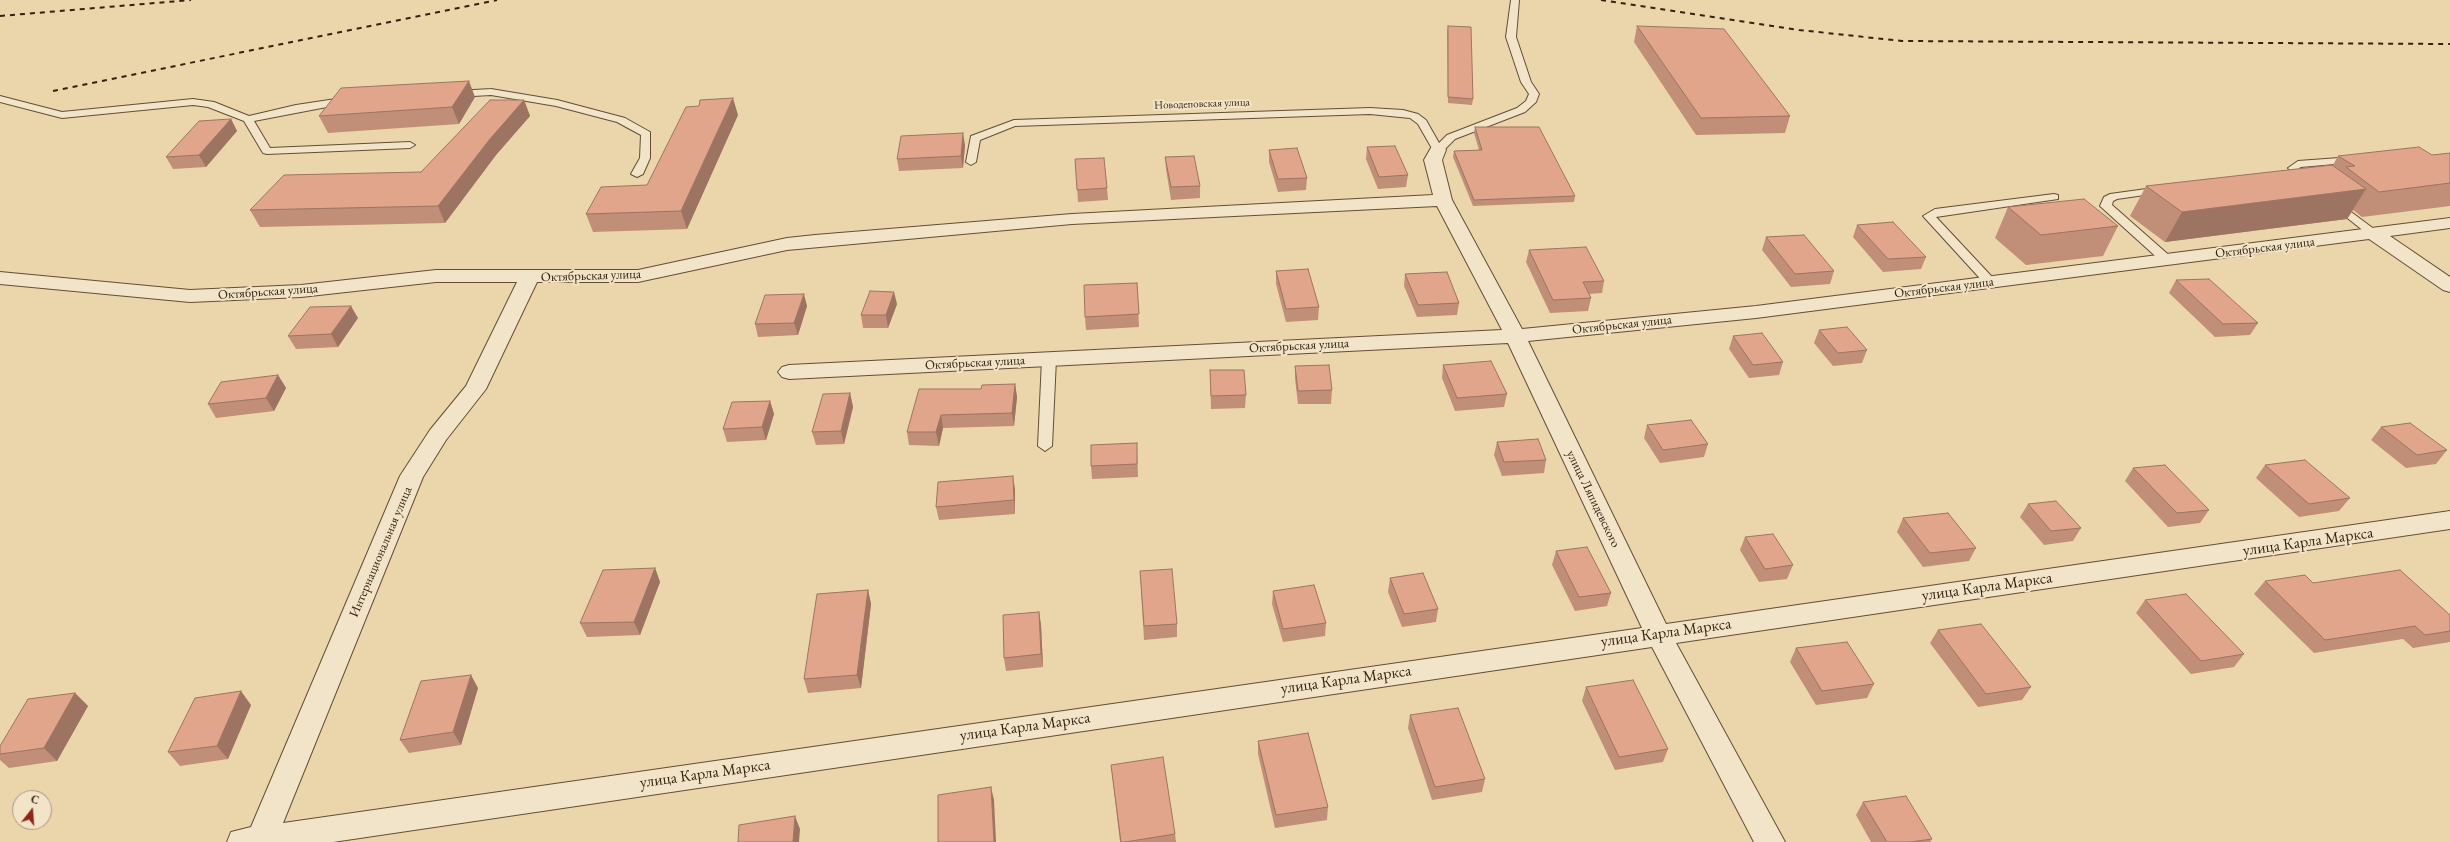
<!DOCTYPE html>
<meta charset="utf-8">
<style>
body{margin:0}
#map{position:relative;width:2450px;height:842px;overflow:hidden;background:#ebd6ab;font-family:"EB Garamond",serif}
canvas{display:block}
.north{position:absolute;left:12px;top:790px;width:40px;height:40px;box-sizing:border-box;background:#f2e4c8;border:1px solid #a6967d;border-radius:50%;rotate:17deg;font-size:11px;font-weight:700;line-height:16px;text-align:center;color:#34200d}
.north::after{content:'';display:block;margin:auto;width:14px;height:18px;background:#8f2418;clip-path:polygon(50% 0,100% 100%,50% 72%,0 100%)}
</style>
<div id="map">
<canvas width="2450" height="842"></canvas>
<div class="north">С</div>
</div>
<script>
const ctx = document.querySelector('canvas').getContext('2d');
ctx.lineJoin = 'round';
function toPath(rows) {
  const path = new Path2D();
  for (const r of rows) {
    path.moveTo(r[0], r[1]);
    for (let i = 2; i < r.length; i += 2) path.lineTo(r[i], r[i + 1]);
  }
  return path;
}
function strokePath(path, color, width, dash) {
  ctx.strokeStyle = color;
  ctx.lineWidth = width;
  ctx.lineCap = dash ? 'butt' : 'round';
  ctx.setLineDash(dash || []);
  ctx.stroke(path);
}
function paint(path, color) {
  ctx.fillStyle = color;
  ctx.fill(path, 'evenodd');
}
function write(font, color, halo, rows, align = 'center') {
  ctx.font = font + ' "EB Garamond",serif';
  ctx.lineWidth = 4;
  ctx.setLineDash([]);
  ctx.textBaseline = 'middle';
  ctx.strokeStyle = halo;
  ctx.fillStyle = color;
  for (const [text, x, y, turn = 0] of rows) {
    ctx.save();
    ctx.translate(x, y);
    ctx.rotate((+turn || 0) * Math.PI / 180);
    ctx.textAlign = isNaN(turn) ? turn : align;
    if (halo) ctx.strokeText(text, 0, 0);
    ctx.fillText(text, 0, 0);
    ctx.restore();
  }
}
const service = toPath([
 [1511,0,1519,0,1516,37,1531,82,1539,94,1536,102,1525,112,1455,139,1442,152,1434,152,1418,124,1410,118,1370,114,1015,126,980,140,976,162,971,165,966,162,971,136,1014,120,1370,108,1403,110,1418,114,1426,120,1439,143,1447,135,1517,108,1526,101,1529,94,1521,82,1506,37,1511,0],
 [491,89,557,100,625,118,650,132,650,158,643,174,637,177,631,174,640,158,641,135,617,122,556,106,491,95,456,97,451,94,456,91,491,89],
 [0,96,62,112,193,99,214,102,249,116,296,105,349,97,354,100,353,102,254,121,270,148,410,142,415,145,410,148,267,154,263,153,244,121,208,107,193,105,62,118,0,102,0,96],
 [2353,157,2358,160,2357,162,2301,167,2299,168,2313,182,2307,185,2303,184,2288,168,2298,161,2353,157],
 [2161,187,2165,188,2165,192,2117,199,2113,201,2112,205,2171,257,2173,260,2171,263,2167,264,2163,263,2100,206,2104,197,2110,194,2161,187],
 [2054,194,2058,195,2058,199,1936,217,1994,279,1996,282,1990,286,1986,285,1923,216,1935,209,2054,194],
 [2335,200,2378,232,2380,234,2378,236,2370,236,2331,205,2329,203,2335,200],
 [1049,355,1056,359,1052,446,1045,451,1038,446,1042,359,1049,355]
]);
const minor = toPath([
 [1438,145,1444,146,1446,150,1442,160,1452,200,1522,329,1756,306,2450,218,2450,228,2390,236,2450,277,2450,292,2443,290,2369,239,1756,318,1528,341,1666,624,2450,511,2450,529,1676,643,1785,842,1754,842,1652,647,333,842,227,842,231,832,251,827,400,476,430,430,466,386,517,282,436,282,301,297,190,302,0,284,0,272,190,290,301,285,436,270,638,270,787,238,815,235,1072,214,1433,195,1424,160,1432,146,1438,145],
 [1437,206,1502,330,789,365,782,367,778,372,782,377,789,379,1508,343,1642,628,283,823,423,477,446,440,486,389,537,282,638,282,787,250,1072,224,1437,206]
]);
strokePath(service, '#624e34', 2);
strokePath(minor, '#624e34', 2);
paint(service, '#f2e4c8');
paint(minor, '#f2e4c8');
strokePath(toPath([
 [1601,0,1799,30,1902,41,2450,44],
 [0,16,191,0],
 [53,91,497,0]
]), '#34200d', 2, [5, 5]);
paint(toPath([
 [1448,26,1473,99,1472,105,1448,103,1447,32],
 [1637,26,1790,116,1785,133,1696,135,1634,42],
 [475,97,459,124,328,133,319,116],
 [524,100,530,116,496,155,445,223,260,227,250,210,421,172],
 [738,115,687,229,593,232,586,214,647,185],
 [231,119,237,131,206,167,173,169,166,157],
 [1475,127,1575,196,1574,202,1473,206,1453,157,1454,151,1479,150,1474,133],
 [965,145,963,168,899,171,897,159],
 [1367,147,1408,175,1406,187,1378,189,1366,159],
 [1269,150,1307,178,1306,190,1278,192,1269,162],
 [2450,153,2450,206,2362,217,2353,210,2347,219,2165,242,2130,216,2146,186,2333,165,2338,156,2432,155],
 [1165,157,1200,186,1200,198,1171,200,1166,169],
 [1075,159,1107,188,1108,200,1078,202],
 [2008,207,2118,226,2103,256,2026,265,1995,238],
 [1857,225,1926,257,1921,269,1883,272,1853,237],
 [1766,237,1834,271,1830,284,1791,287,1762,250],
 [1529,250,1604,281,1602,293,1589,294,1591,298,1588,311,1550,313,1526,262],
 [1276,271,1319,307,1318,320,1286,322,1276,284],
 [1405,274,1459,303,1457,315,1417,317,1404,286],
 [2176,280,2258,323,2250,335,2215,337,2169,293],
 [1137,283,1139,327,1086,330,1085,317],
 [897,304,888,328,863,328,861,315],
 [807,306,798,335,758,337,755,324],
 [358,318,338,347,296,349,288,336],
 [1819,330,1867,350,1862,363,1833,366,1814,343],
 [1733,336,1783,362,1779,375,1749,378,1729,349],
 [1443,365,1507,394,1504,407,1455,411,1442,378],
 [1295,366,1332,390,1331,404,1298,404,1295,379],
 [1210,370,1246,395,1245,408,1211,409],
 [278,375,286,388,274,411,216,418,208,404],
 [1015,384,1017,397,1014,426,943,428,939,446,909,445,907,432,981,389],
 [850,393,853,407,844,444,816,445,812,432],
 [770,401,774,414,766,440,727,442,723,429],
 [1647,425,1708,444,1704,457,1660,463,1644,438],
 [2381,427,2447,450,2436,464,2406,468,2371,440],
 [1497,442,1546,460,1544,473,1502,476,1494,455],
 [1137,443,1138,477,1092,479,1091,466],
 [2265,465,2350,498,2339,511,2299,517,2256,478],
 [2133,468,2209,510,2200,523,2168,527,2125,481],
 [1015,489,1015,514,939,520,936,507],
 [2028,504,2081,528,2073,541,2044,545,2020,517],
 [1903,518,1976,548,1969,561,1923,567,1897,532],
 [1745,537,1793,565,1787,579,1759,582,1740,550],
 [1556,551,1611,593,1607,606,1575,611,1552,565],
 [655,568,660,582,640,635,587,637,580,623],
 [1140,571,1177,624,1177,637,1144,640],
 [1390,578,1438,609,1436,622,1402,627,1388,592],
 [2265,581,2313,583,2450,615,2450,642,2413,648,2403,639,2314,653,2254,594],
 [868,590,871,604,861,688,808,693,804,679],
 [1273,591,1326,623,1325,636,1283,642,1272,604],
 [2145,600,2244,654,2234,667,2191,674,2136,613],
 [1039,612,1041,625,1043,667,1006,671,1004,658],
 [1938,630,2031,687,2022,700,1978,707,1930,643],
 [1796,648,1874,684,1867,698,1816,705,1790,662],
 [1586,687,1668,749,1663,762,1615,770,1582,701],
 [478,688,461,745,409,753,400,740],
 [75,693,88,706,57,761,9,768,0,760,0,746],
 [251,705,228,759,180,766,168,752],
 [1410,715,1485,779,1482,792,1432,800,1408,728],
 [1258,741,1328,807,1327,820,1275,828,1258,754],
 [1111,765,1175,834,1176,842,1120,842],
 [1863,802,1932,839,1930,842,1871,842,1856,815]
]), '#c18e78');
paint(toPath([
 [469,81,475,97,459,124,452,107],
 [733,98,738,115,687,229,681,211],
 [524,100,530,116,496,155,445,223,438,206,490,139],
 [231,119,237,131,206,167,199,155],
 [963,133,965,145,963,168,961,156],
 [2366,189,2347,219,2165,242,2182,212],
 [894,292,897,304,888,328,886,315],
 [804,294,807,306,798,335,794,323],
 [351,306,358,318,338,347,331,334],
 [278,375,286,388,274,411,266,398],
 [1015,384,1017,397,1014,426,1012,413],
 [850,393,853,407,844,444,841,431],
 [770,401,774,414,766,440,762,427],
 [941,415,943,428,939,446,936,432],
 [1013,476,1015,489,1015,514,1014,500],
 [655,568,660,582,640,635,634,622],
 [868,590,871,604,861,688,857,675],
 [1039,612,1041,625,1043,667,1041,654],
 [471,675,478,688,461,745,453,732],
 [241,691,251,705,228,759,217,746],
 [75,693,88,706,57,761,44,748],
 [991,787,994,800,996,842,994,842],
 [795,816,800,829,799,842,793,842]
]), '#9d7461');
const building = toPath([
 [1448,26,1471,27,1473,99,1448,97,1448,26],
 [1637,26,1724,29,1790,116,1701,118,1637,26],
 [469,81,452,107,319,116,341,88,469,81],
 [733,98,681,211,586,214,601,187,647,185,686,107,699,106,700,100,733,98],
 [490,100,524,100,490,139,438,206,250,210,284,175,421,172,490,100],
 [231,119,199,155,166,157,199,121,231,119],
 [1475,127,1539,127,1575,196,1474,200,1454,151,1482,150,1475,127],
 [963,133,961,156,897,159,901,136,963,133],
 [1395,146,1408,175,1379,177,1367,147,1395,146],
 [2419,147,2432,155,2450,153,2450,183,2379,192,2346,167,2355,166,2338,156,2419,147],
 [1297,148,1307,178,1278,179,1269,150,1297,148],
 [1194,156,1200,186,1171,187,1165,157,1194,156],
 [1104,158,1107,188,1077,190,1075,159,1104,158],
 [2332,165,2366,189,2182,212,2146,186,2332,165],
 [2084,199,2118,226,2041,235,2008,207,2084,199],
 [1893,222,1926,257,1888,259,1857,225,1893,222],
 [1804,235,1834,271,1795,274,1766,237,1804,235],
 [1586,247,1604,281,1583,282,1591,298,1553,300,1529,250,1586,247],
 [1308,269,1319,307,1286,309,1276,271,1308,269],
 [1447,272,1459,303,1418,305,1405,274,1447,272],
 [2209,279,2258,323,2223,324,2176,280,2209,279],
 [1137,283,1139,314,1085,317,1084,285,1137,283],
 [870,291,894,292,886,315,861,315,870,291],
 [804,294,794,323,755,324,765,295,804,294],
 [351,306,331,334,288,336,310,307,351,306],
 [1847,327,1867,350,1838,353,1819,330,1847,327],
 [1762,333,1783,362,1753,365,1733,336,1762,333],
 [1491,361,1507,394,1457,398,1443,365,1491,361],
 [1329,365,1332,390,1298,391,1295,366,1329,365],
 [1210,370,1244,370,1246,395,1211,396,1210,370],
 [278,375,266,398,208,404,221,382,278,375],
 [1015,384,1012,413,941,415,936,432,907,432,919,389,981,389,982,385,1015,384],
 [850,393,841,431,812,432,823,394,850,393],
 [770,401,762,427,723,429,732,402,770,401],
 [1691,420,1708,444,1663,450,1647,425,1691,420],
 [2410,423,2447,450,2417,455,2381,427,2410,423],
 [1538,439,1546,460,1504,462,1497,442,1538,439],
 [1137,443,1137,464,1091,466,1091,445,1137,443],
 [2305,460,2350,498,2309,504,2265,465,2305,460],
 [2165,465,2209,510,2177,513,2133,468,2165,465],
 [1013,476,1014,500,936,507,938,482,1013,476],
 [2056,501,2081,528,2051,531,2028,504,2056,501],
 [1948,513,1976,548,1930,553,1903,518,1948,513],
 [1773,534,1793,565,1765,569,1745,537,1773,534],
 [1587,547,1611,593,1579,597,1556,551,1587,547],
 [655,568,634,622,580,623,603,570,655,568],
 [1172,569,1177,624,1144,626,1140,571,1172,569],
 [2400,570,2450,615,2450,631,2425,635,2415,626,2325,640,2265,581,2305,575,2313,583,2400,570],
 [1423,573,1438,609,1404,614,1390,578,1423,573],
 [1314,585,1326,623,1283,629,1273,591,1314,585],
 [868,590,857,675,804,679,817,594,868,590],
 [2186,594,2244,654,2201,661,2145,600,2186,594],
 [1039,612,1041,654,1004,658,1003,615,1039,612],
 [1981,624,2031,687,1986,694,1938,630,1981,624],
 [1847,642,1874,684,1822,691,1796,648,1847,642],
 [471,675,453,732,400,740,421,681,471,675],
 [1633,680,1668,749,1619,757,1586,687,1633,680],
 [241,691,217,746,168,752,195,698,241,691],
 [75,693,44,748,0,754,0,746,28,699,75,693],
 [1458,708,1485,779,1435,787,1410,715,1458,708],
 [1308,733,1328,807,1276,815,1258,741,1308,733],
 [1163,757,1175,834,1125,842,1121,842,1111,765,1163,757],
 [991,787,994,842,938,842,938,795,991,787],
 [1906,796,1932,839,1910,842,1887,842,1863,802,1906,796],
 [795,816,793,842,738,842,739,825,795,816]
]);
paint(building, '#e0a58b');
strokePath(building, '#9d7461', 1);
write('11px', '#34200d', '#f2e4c8', [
 ["Новодеповская улица",1202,104,-2]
]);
write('13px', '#34200d', '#f2e4c8', [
 ["Октябрьская улица",2265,248,-7],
 ["Октябрьская улица",591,276,-2],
 ["Октябрьская улица",1944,288,-7],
 ["Октябрьская улица",268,292,-4],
 ["Октябрьская улица",1622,325,-6],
 ["Октябрьская улица",1299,346,-3],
 ["Октябрьская улица",975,363,-3],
 ["улица Ляпидевского",1593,499,64],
 ["Интернациональная улица",381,552,-67]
]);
write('16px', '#34200d', '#f2e4c8', [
 ["улица Карла Маркса",2308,542,-8],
 ["улица Карла Маркса",1987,587,-8],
 ["улица Карла Маркса",1666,633,-8],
 ["улица Карла Маркса",1346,680,-8],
 ["улица Карла Маркса",1025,727,-8],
 ["улица Карла Маркса",705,774,-8]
]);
</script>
